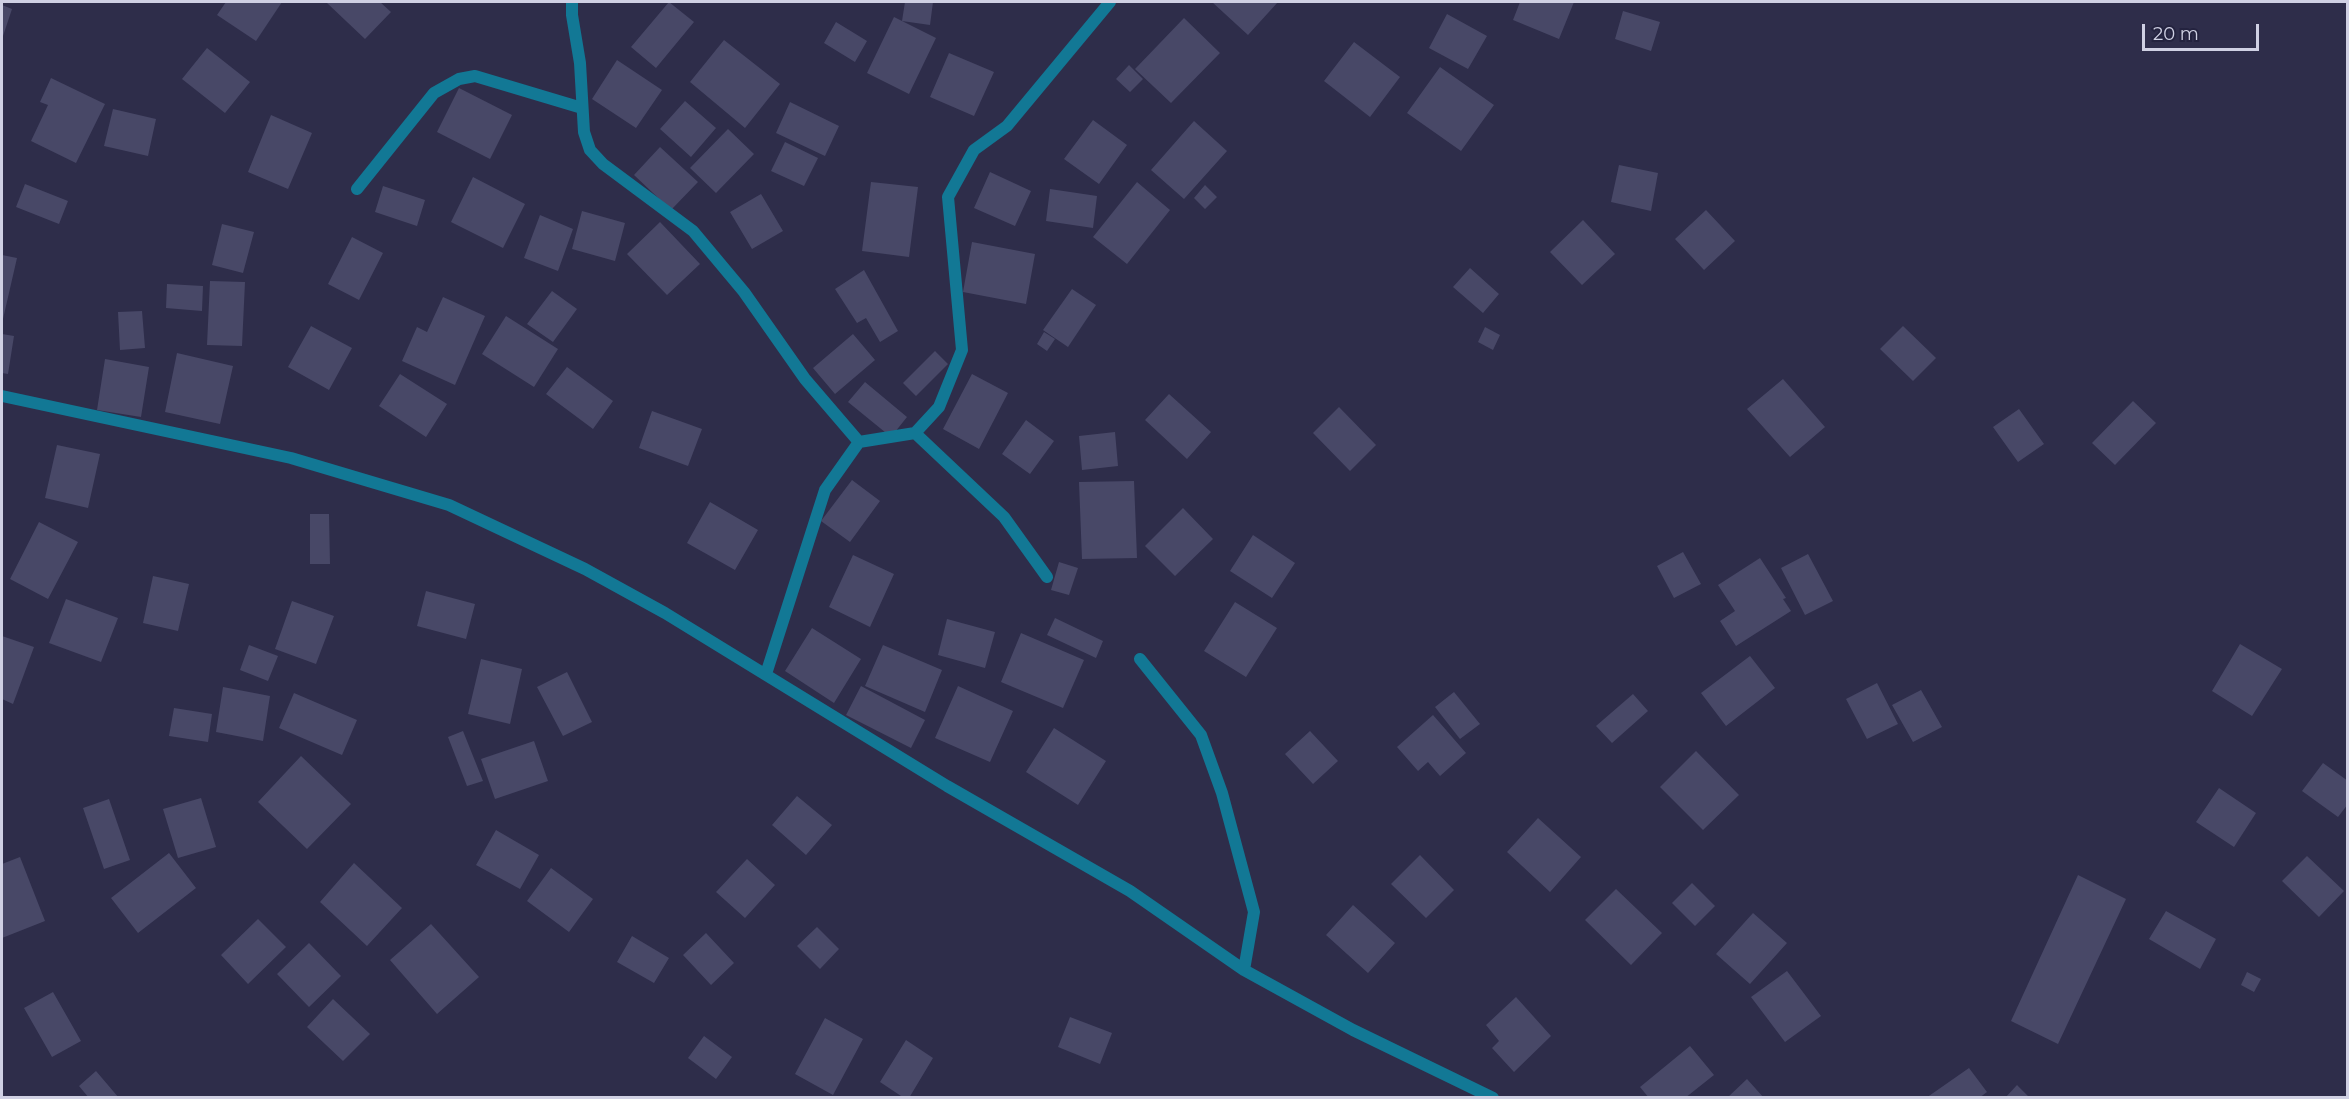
<!DOCTYPE html>
<style>
body{margin:0}
#map{position:relative;width:2349px;height:1099px;overflow:hidden;background:#2e2d4a;font-family:Montserrat,sans-serif}
canvas{display:block}
.frame{position:absolute;inset:0;border:3px solid #cfd0e3;pointer-events:none}
.scale{position:absolute;left:2142px;top:24px;width:117px;height:27px;box-sizing:border-box;border:3px solid #cfd0e3;border-top:0;padding-left:8px;font-size:18px;line-height:21px;white-space:nowrap;color:#cfd0e3;-webkit-text-stroke:4px #24233f;paint-order:stroke}
</style>
<div id="map">
<canvas width="2349" height="1099"></canvas>
<div class="frame"></div>
<div class="scale">20 m</div>
</div>
<script>
const ctx = document.querySelector('canvas').getContext('2d');
ctx.lineJoin = 'round';
function paint(path, color) {
  ctx.fillStyle = color;
  ctx.fill(path, 'evenodd');
}
function toPath(rows) {
  const path = new Path2D();
  for (const r of rows) {
    path.moveTo(r[0], r[1]);
    for (let i = 2; i < r.length; i += 2) path.lineTo(r[i], r[i + 1]);
  }
  return path;
}
function strokePath(path, color, width, dash) {
  ctx.strokeStyle = color;
  ctx.lineWidth = width;
  ctx.lineCap = dash ? 'butt' : 'round';
  ctx.setLineDash(dash || []);
  ctx.stroke(path);
}
paint(toPath([
 [226,2,282,2,256,41,217,15],
 [329,2,380,2,391,12,365,39,327,3],
 [669,2,694,22,656,68,631,47],
 [905,2,933,2,930,25,902,21],
 [1212,2,1278,2,1248,35],
 [1520,2,1574,2,1559,39,1513,20],
 [2,5,12,9,2,39],
 [1623,11,1660,22,1651,51,1615,39],
 [1447,14,1487,36,1468,69,1429,48],
 [894,17,936,38,909,94,867,73],
 [1184,18,1220,53,1171,103,1135,69],
 [836,22,867,41,855,62,824,43],
 [724,40,780,84,745,128,690,82],
 [1354,42,1400,77,1370,117,1324,81],
 [207,48,250,82,225,113,182,79],
 [949,53,994,72,974,116,930,97],
 [617,60,662,90,636,128,592,99],
 [1129,65,1143,79,1130,92,1116,79],
 [1440,67,1494,105,1461,151,1407,113],
 [51,78,105,104,76,163,31,141,48,105,40,102],
 [459,88,512,115,490,159,437,132],
 [685,101,716,128,691,157,660,129],
 [790,102,839,126,825,156,776,133],
 [113,109,156,119,148,156,104,146],
 [271,115,312,133,288,189,248,172],
 [1093,120,1127,145,1099,184,1064,159],
 [1194,121,1227,151,1184,199,1151,170],
 [728,129,754,154,716,193,690,168],
 [785,142,818,158,804,186,771,171],
 [660,147,698,182,671,210,634,175],
 [1619,165,1658,173,1651,211,1611,202],
 [990,172,1031,191,1015,226,974,208],
 [473,177,525,204,503,248,451,222],
 [871,182,918,187,909,257,862,251],
 [1137,182,1170,210,1127,264,1093,237],
 [25,184,68,201,59,224,16,207],
 [1205,185,1217,197,1205,209,1194,198],
 [383,186,425,200,417,226,375,212],
 [1050,189,1097,196,1093,228,1046,221],
 [761,194,783,231,752,249,730,212],
 [1706,210,1735,241,1704,270,1675,239],
 [582,211,625,223,615,261,572,249],
 [540,215,573,229,558,271,524,258],
 [1583,220,1615,254,1582,285,1550,252],
 [660,222,700,264,667,295,627,254],
 [222,224,254,232,243,273,212,265],
 [352,237,383,253,359,300,328,284],
 [972,242,1035,254,1026,304,963,292],
 [2,255,17,258,3,319,2,318],
 [1470,268,1499,294,1483,313,1453,287],
 [864,270,898,331,880,342,866,318,857,323,835,289],
 [210,281,245,282,242,346,207,345],
 [167,284,203,286,202,311,166,308],
 [1072,289,1096,305,1068,347,1043,330],
 [552,291,577,309,553,342,527,324],
 [443,297,485,316,455,385,402,361,417,327,427,332],
 [142,311,145,348,120,350,118,312],
 [506,316,558,349,534,387,482,354],
 [311,326,352,348,329,390,288,367],
 [1903,326,1936,358,1913,381,1880,349],
 [1485,327,1500,335,1493,350,1478,342],
 [1044,332,1055,339,1047,351,1037,344],
 [2,334,14,336,8,374,2,373],
 [853,334,875,360,835,394,813,368],
 [935,351,948,364,916,396,903,383],
 [177,353,233,366,220,424,165,412],
 [105,359,149,367,141,417,97,410],
 [567,367,613,401,593,429,546,394],
 [400,374,447,404,426,437,379,406],
 [972,374,1008,393,979,449,943,429],
 [1783,379,1825,427,1790,457,1747,409],
 [865,382,907,417,891,437,848,402],
 [1169,394,1211,432,1187,459,1145,420],
 [2133,401,2156,423,2115,465,2092,443],
 [1339,407,1376,445,1350,471,1313,433],
 [2019,409,2044,444,2018,462,1993,427],
 [652,411,702,429,688,466,639,448],
 [1026,420,1054,441,1030,474,1002,454],
 [1115,432,1118,466,1082,470,1079,436],
 [57,445,100,454,88,508,45,498],
 [852,480,880,501,850,542,821,521],
 [1134,481,1137,558,1082,559,1079,482],
 [710,502,758,530,735,570,687,543],
 [1183,508,1213,539,1175,576,1145,546],
 [310,514,329,514,330,564,310,564],
 [39,522,78,542,48,599,10,579],
 [1253,535,1295,563,1272,598,1230,571],
 [1683,552,1701,584,1674,598,1657,566],
 [1808,554,1833,601,1805,615,1781,568],
 [853,555,894,574,870,627,829,607],
 [1760,558,1786,598,1783,599,1791,611,1736,646,1720,621,1735,611,1718,585],
 [1059,562,1078,568,1069,595,1051,590],
 [153,576,189,584,178,631,143,623],
 [426,591,475,604,466,639,417,626],
 [66,599,118,618,101,662,49,643],
 [292,601,334,616,316,664,275,649],
 [1235,602,1277,628,1246,677,1204,651],
 [1055,618,1103,641,1096,658,1047,635],
 [947,619,995,632,985,668,938,655],
 [812,628,861,659,834,703,785,671],
 [1021,633,1084,660,1063,708,1001,682],
 [2,636,34,647,13,704,2,699],
 [2240,644,2282,669,2252,716,2212,691],
 [249,645,278,656,268,681,240,670],
 [883,645,942,670,925,712,865,686],
 [1750,656,1775,688,1726,726,1701,693],
 [481,659,522,669,510,724,468,714],
 [567,672,592,722,563,736,537,687],
 [1877,683,1898,724,1867,739,1846,699],
 [861,686,925,720,911,748,846,715],
 [958,686,1013,711,990,762,935,738],
 [223,687,270,696,263,741,216,732],
 [1921,690,1942,727,1913,742,1892,705],
 [1454,692,1480,724,1460,739,1435,707],
 [294,693,357,720,342,755,279,728],
 [1633,694,1648,711,1612,743,1596,726],
 [174,708,212,714,208,742,169,736],
 [1433,715,1466,753,1440,776,1428,762,1418,771,1397,747],
 [1054,728,1106,761,1078,805,1026,772],
 [463,731,483,781,467,786,448,737],
 [1310,731,1338,761,1313,784,1285,754],
 [534,741,548,781,495,799,481,759],
 [1696,751,1739,795,1703,830,1660,787],
 [301,756,351,804,307,849,258,802],
 [2323,763,2348,781,2348,804,2338,817,2302,791],
 [2219,788,2256,813,2234,847,2196,822],
 [797,796,832,825,806,855,772,825],
 [201,798,216,847,178,858,163,809],
 [109,799,130,860,104,869,83,808],
 [1538,818,1581,857,1550,892,1507,852],
 [496,830,539,855,520,889,476,865],
 [169,853,196,888,138,933,111,898],
 [1420,855,1454,890,1426,918,1391,884],
 [2307,856,2344,891,2319,917,2282,881],
 [20,857,45,921,2,938,2,864],
 [747,859,775,885,745,918,716,892],
 [354,863,402,908,367,946,320,902],
 [551,868,593,899,569,932,527,901],
 [2078,875,2126,899,2058,1044,2011,1021],
 [1692,883,1715,906,1695,926,1672,903],
 [1616,889,1662,933,1631,965,1585,920],
 [1353,905,1395,943,1368,973,1326,935],
 [2166,911,2216,939,2200,969,2149,939],
 [1753,913,1787,943,1750,984,1716,954],
 [258,919,286,947,248,984,221,955],
 [431,924,479,977,437,1014,390,960],
 [817,927,839,949,820,969,797,946],
 [706,933,734,963,711,985,683,955],
 [632,936,669,958,654,983,617,962],
 [309,943,341,976,309,1007,277,974],
 [1787,971,1821,1016,1785,1042,1751,997],
 [2247,972,2261,979,2254,992,2241,985],
 [53,992,81,1041,52,1057,24,1008],
 [1516,997,1551,1036,1514,1072,1492,1048,1499,1041,1486,1025],
 [333,999,370,1034,343,1061,307,1027],
 [1070,1017,1112,1033,1100,1064,1058,1047],
 [825,1018,863,1039,833,1095,795,1074],
 [704,1036,732,1057,716,1079,688,1058],
 [906,1040,933,1058,909,1098,904,1098,880,1082],
 [1690,1046,1714,1075,1685,1098,1649,1098,1640,1087],
 [1969,1068,1987,1092,1979,1098,1926,1098],
 [96,1071,119,1098,89,1098,79,1086],
 [1747,1079,1764,1098,1727,1098],
 [2017,1085,2030,1098,2005,1098]
]), '#484867');
strokePath(toPath([
 [572,2,572,15,580,63,584,132,590,150,603,164,693,231,744,292,805,379,859,442],
 [357,189,434,93,459,79,475,76,582,108],
 [2,396,291,458,449,505,585,569,665,613,947,786,1130,891,1244,970,1353,1030,1493,1098],
 [915,433,1004,517,1047,577],
 [1140,659,1201,735,1222,793,1254,912,1244,970],
 [766,674,825,490,859,442,915,433,939,407,962,350,948,197,974,150,1007,126,1110,2]
]), '#127895', 12);
</script>
